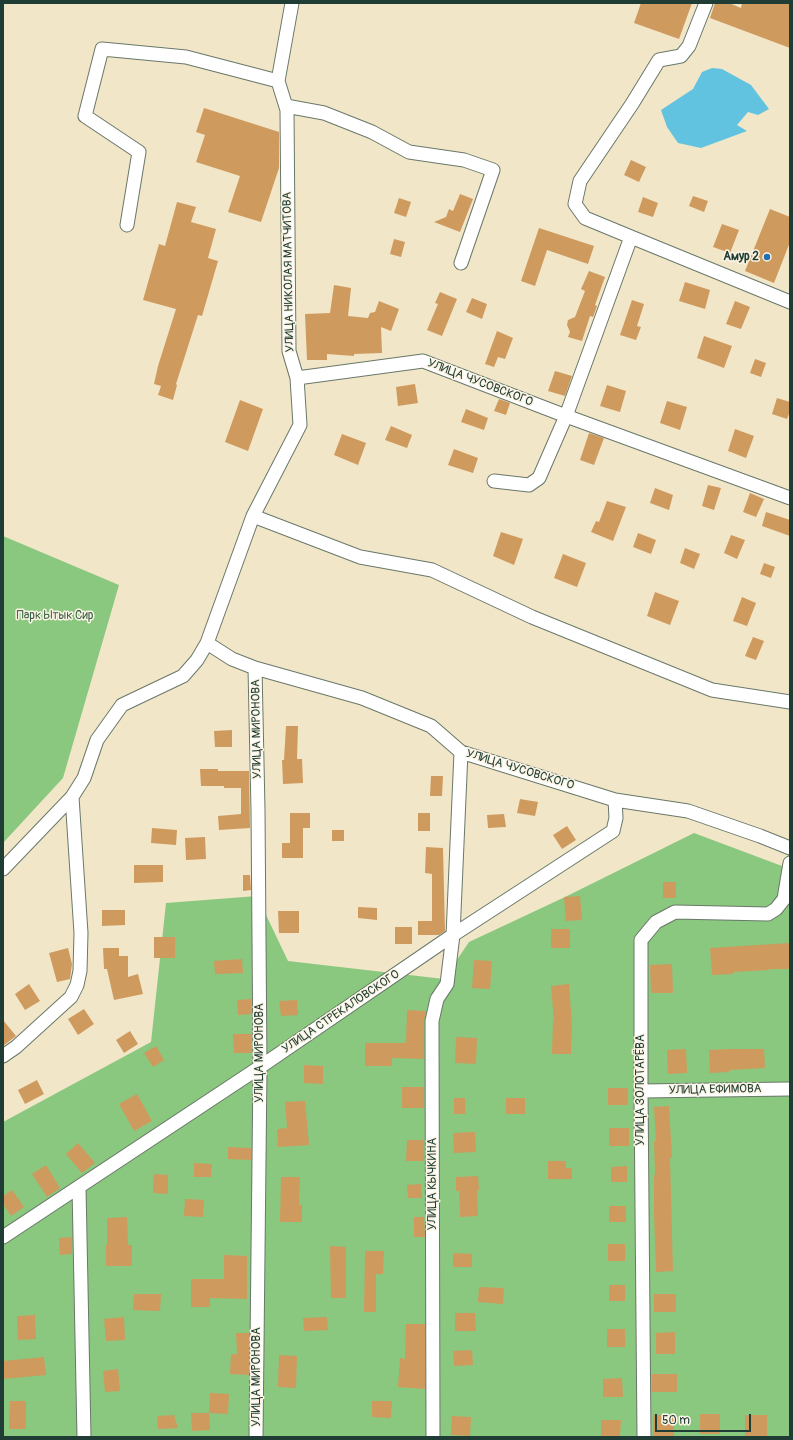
<!DOCTYPE html>
<meta charset="utf-8">
<style>
body{margin:0}
#map{position:relative;width:793px;height:1440px;overflow:hidden;background:#f2e6c9;font-family:Pangolin,sans-serif}
canvas{display:block}
.frame{position:absolute;inset:0;border:4px solid #1f3d34;pointer-events:none}
.scale{position:absolute;left:655px;top:1414px;width:96px;height:18px;box-sizing:border-box;border:2px solid #1f3d34;border-top:0;padding-left:5px;font-size:12px;line-height:14px;white-space:nowrap;color:#1f3d34;-webkit-text-stroke:3px #fcf5e5;paint-order:stroke}
</style>
<div id="map">
<canvas width="793" height="1440"></canvas>
<div class="frame"></div>
<div class="scale">50 m</div>
</div>
<script>
const ctx = document.querySelector('canvas').getContext('2d');
ctx.lineJoin = 'round';
function paint(path, color) {
  ctx.fillStyle = color;
  ctx.fill(path, 'evenodd');
}
function toPath(rows) {
  const path = new Path2D();
  for (const r of rows) {
    path.moveTo(r[0], r[1]);
    for (let i = 2; i < r.length; i += 2) path.lineTo(r[i], r[i + 1]);
  }
  return path;
}
function strokePath(path, color, width, dash) {
  ctx.strokeStyle = color;
  ctx.lineWidth = width;
  ctx.lineCap = dash ? 'butt' : 'round';
  ctx.setLineDash(dash || []);
  ctx.stroke(path);
}
function write(font, color, halo, rows, align = 'center') {
  ctx.font = font + ' Pangolin,sans-serif';
  ctx.lineWidth = 3;
  ctx.setLineDash([]);
  ctx.textBaseline = 'middle';
  ctx.strokeStyle = halo;
  ctx.fillStyle = color;
  for (const [text, x, y, turn = 0] of rows) {
    ctx.save();
    ctx.translate(x, y);
    ctx.rotate((+turn || 0) * Math.PI / 180);
    ctx.textAlign = isNaN(turn) ? turn : align;
    if (halo) ctx.strokeText(text, 0, 0);
    ctx.fillText(text, 0, 0);
    ctx.restore();
  }
}
paint(toPath([
 [3,536,119,585,63,778,3,843],
 [694,833,790,869,790,1437,3,1437,3,1122,151,1042,166,903,257,896,288,961,444,979,469,942,565,897]
]), '#8ac87f');
paint(toPath([
 [712,68,722,69,751,85,769,109,758,115,748,112,737,125,747,131,701,148,678,143,667,127,661,110,693,89,702,72]
]), '#62c3e0');
paint(toPath([
 [641,3,692,3,679,39,634,23],
 [715,3,729,3,741,8,742,3,790,3,790,48,710,18],
 [204,108,279,132,279,168,261,222,228,212,240,176,196,162,205,135,196,132],
 [631,160,646,167,639,182,624,175],
 [460,194,473,199,460,232,434,222,446,217,449,209,453,211],
 [693,196,708,201,704,212,689,206],
 [643,197,658,203,653,217,638,212],
 [399,198,411,202,406,217,394,213],
 [177,202,196,207,191,222,216,229,208,258,218,261,202,316,198,315,176,384,177,385,173,400,158,395,161,386,154,384,158,366,176,309,143,300,159,244,165,246],
 [770,209,790,217,790,242,774,283,745,271],
 [722,224,739,230,730,253,713,247],
 [539,228,594,246,588,264,547,250,535,286,521,281],
 [394,239,405,242,401,257,390,254],
 [589,271,605,277,595,305,597,306,593,317,590,316,582,341,568,337,570,332,567,325,568,320,575,317,585,291,581,289],
 [685,282,710,290,705,309,679,301],
 [334,285,351,288,348,316,368,318,370,313,375,312,379,301,399,309,391,331,381,327,382,353,354,354,354,356,327,354,327,360,307,360,305,314,330,313],
 [440,292,457,299,442,336,427,330,438,304,435,303],
 [472,298,487,304,482,319,466,312],
 [632,300,644,304,637,326,641,327,636,340,620,335],
 [735,301,750,307,741,329,726,324],
 [497,331,513,338,505,359,498,357,494,367,485,364],
 [704,336,732,346,724,368,697,358],
 [755,359,766,363,761,377,750,373],
 [555,371,572,376,565,396,548,391],
 [415,384,418,403,398,406,396,387],
 [607,385,626,391,620,412,600,406],
 [777,398,790,402,790,411,787,419,772,414],
 [499,399,510,403,506,415,494,411],
 [240,400,263,409,248,451,225,442],
 [667,401,687,407,680,430,660,423],
 [466,409,488,418,484,430,461,422],
 [391,426,412,435,407,448,385,440],
 [735,429,754,436,746,458,728,451],
 [589,433,604,438,594,465,580,460],
 [342,434,366,443,358,465,334,455],
 [454,449,478,458,473,473,448,465],
 [708,485,721,488,714,510,702,506],
 [655,488,673,495,669,510,650,503],
 [750,493,764,499,756,517,743,512],
 [607,501,626,507,613,541,591,532,596,521,599,522],
 [766,512,790,520,790,536,762,526],
 [501,532,523,539,514,565,493,556],
 [638,533,656,540,651,554,633,547],
 [731,535,745,540,737,559,724,553],
 [685,548,700,554,694,569,680,563],
 [563,554,586,563,577,587,554,578],
 [764,563,775,567,771,578,760,574],
 [655,592,679,601,670,625,647,616],
 [742,597,756,603,747,626,733,621],
 [753,637,764,641,756,660,745,656],
 [286,726,298,726,297,759,302,759,303,783,283,784,282,760,284,760],
 [232,730,232,747,215,747,214,731],
 [200,769,218,769,218,771,249,771,250,828,219,830,218,816,241,814,241,788,224,788,224,786,201,786],
 [431,776,443,776,442,796,430,796],
 [520,799,538,802,535,816,517,813],
 [290,813,310,813,310,828,303,828,303,858,282,858,282,843,290,843],
 [418,813,430,813,430,831,418,831],
 [504,814,506,827,488,828,487,815],
 [567,826,576,840,562,849,553,835],
 [152,828,177,830,176,845,151,843],
 [332,830,344,830,344,841,332,841],
 [205,837,206,859,186,860,185,838],
 [426,847,443,848,445,931,439,935,418,935,418,921,432,921,432,874,425,873],
 [134,865,163,865,163,882,134,883],
 [243,875,250,875,251,890,243,891],
 [663,882,676,882,676,898,663,898],
 [580,896,582,920,566,921,564,897],
 [358,907,377,908,377,920,358,918],
 [102,910,125,910,125,925,102,926],
 [278,911,299,911,299,933,279,933],
 [395,927,412,927,412,944,395,944],
 [551,929,570,929,570,948,551,948],
 [154,937,175,937,175,958,154,958],
 [790,943,790,969,769,969,769,970,733,972,733,974,712,975,710,948],
 [68,948,72,964,70,979,57,982,49,953],
 [103,948,119,948,119,956,128,956,128,977,138,974,143,994,114,1000,107,969,104,969],
 [242,959,243,973,215,974,214,961],
 [474,960,492,961,490,989,472,988],
 [672,964,673,993,651,993,650,965],
 [29,984,40,1001,25,1010,15,994],
 [569,984,572,1026,571,1054,552,1054,553,1021,554,1021,551,986],
 [251,999,252,1014,238,1015,237,1000],
 [297,1000,298,1015,281,1016,279,1001],
 [84,1009,94,1024,78,1035,68,1019],
 [407,1010,426,1011,424,1021,424,1059,392,1058,392,1066,365,1066,365,1043,406,1043],
 [3,1020,16,1036,3,1046],
 [130,1031,138,1044,124,1053,116,1040],
 [233,1034,252,1034,252,1053,234,1053],
 [456,1037,477,1038,476,1064,455,1063],
 [156,1046,164,1060,153,1067,144,1053],
 [686,1049,687,1073,668,1074,667,1050],
 [728,1049,764,1049,765,1068,729,1070,729,1072,710,1073,709,1050],
 [304,1065,323,1066,323,1084,304,1083],
 [37,1080,44,1094,25,1104,18,1090],
 [402,1087,424,1087,424,1108,402,1108],
 [608,1088,628,1088,628,1105,608,1105],
 [137,1094,152,1121,134,1131,119,1104],
 [454,1098,465,1098,465,1114,454,1114],
 [506,1098,525,1098,525,1114,506,1114],
 [305,1101,309,1145,278,1147,277,1129,287,1128,285,1102],
 [669,1106,672,1158,670,1158,673,1271,656,1272,654,1212,654,1175,655,1175,654,1141,656,1141,654,1107],
 [609,1128,629,1128,629,1146,609,1146],
 [475,1132,476,1152,454,1153,453,1133],
 [407,1140,424,1140,424,1161,406,1161],
 [78,1143,95,1163,82,1173,66,1154],
 [228,1147,251,1148,251,1160,228,1159],
 [548,1161,566,1161,566,1168,572,1168,572,1179,548,1179],
 [194,1163,212,1164,211,1177,194,1177],
 [46,1165,60,1188,47,1197,32,1174],
 [627,1166,627,1182,611,1182,611,1167],
 [154,1174,168,1175,168,1194,153,1193],
 [478,1176,479,1190,477,1190,478,1216,460,1217,459,1191,456,1191,456,1177],
 [281,1177,300,1177,299,1205,302,1205,302,1222,280,1222],
 [421,1184,422,1198,408,1198,407,1185],
 [12,1190,24,1207,11,1216,3,1204,3,1196],
 [185,1199,204,1200,203,1217,184,1216],
 [609,1206,626,1206,626,1222,609,1222],
 [127,1217,128,1245,132,1245,132,1266,106,1266,106,1245,107,1245,107,1218],
 [414,1217,424,1217,425,1237,414,1237],
 [72,1237,72,1254,60,1255,59,1238],
 [608,1244,625,1244,625,1261,608,1261],
 [330,1246,346,1247,346,1298,331,1298],
 [365,1251,384,1251,383,1274,376,1274,376,1312,364,1312],
 [453,1253,472,1254,472,1267,453,1267],
 [224,1255,247,1256,247,1299,210,1298,210,1307,191,1307,191,1279,224,1279],
 [609,1285,625,1285,625,1301,609,1301],
 [479,1287,504,1288,503,1304,478,1302],
 [134,1294,161,1294,160,1311,133,1310],
 [654,1294,676,1294,676,1312,654,1312],
 [455,1313,475,1313,476,1331,455,1331],
 [35,1315,36,1339,18,1340,17,1316],
 [124,1317,125,1340,106,1341,104,1319],
 [327,1317,328,1330,304,1331,303,1318],
 [406,1324,425,1324,425,1389,398,1387,400,1358,405,1359],
 [607,1329,625,1329,625,1347,607,1347],
 [675,1332,675,1354,656,1354,656,1333],
 [236,1333,249,1333,249,1375,230,1374,231,1354,237,1354],
 [472,1350,473,1365,454,1366,453,1351],
 [279,1355,297,1356,296,1388,278,1387],
 [44,1357,46,1375,3,1379,3,1361],
 [118,1369,120,1391,105,1392,103,1371],
 [652,1374,677,1374,677,1392,652,1392],
 [622,1378,623,1397,603,1397,603,1379],
 [210,1393,229,1394,228,1414,209,1413],
 [10,1401,26,1401,26,1429,9,1429],
 [372,1401,392,1401,391,1418,372,1417],
 [191,1413,209,1413,210,1430,192,1431],
 [700,1414,720,1414,720,1434,700,1434],
 [174,1415,178,1428,158,1429,157,1416],
 [653,1415,674,1415,674,1437,653,1437],
 [745,1415,767,1415,767,1436,745,1436],
 [452,1416,471,1417,470,1436,451,1435],
 [601,1420,621,1420,620,1436,601,1436]
]), '#cf9a5d');
const minor = toPath([
 [286,106,324,113,372,132,409,152,464,160,493,170,461,263],
 [127,225,139,152,85,116,102,49,186,57,278,81],
 [631,237,585,218,575,204,580,181,632,104,659,60,681,56,689,46,706,3],
 [297,378,423,361,566,416,790,498],
 [494,481,529,485,539,478,566,416,631,237,790,302],
 [253,516,360,557,432,570,532,617,712,690,790,702],
 [207,643,232,659,255,668,362,698,431,726,461,752,615,800,688,811,760,836,790,848],
 [255,668,258,810,260,1067,256,1437],
 [3,869,72,797,84,778,97,740,122,705,183,676,197,660,207,643,253,516,300,425,297,378,289,351,287,110,278,81,292,3],
 [3,1056,16,1047,71,997,77,985,80,971,81,933,72,797],
 [641,1091,790,1089],
 [79,1187,84,1437],
 [3,1237,260,1067,453,935,613,831,616,818,615,800],
 [433,1437,432,1021,437,999,447,984,453,935,461,752],
 [644,1437,641,1091,641,940,656,922,675,912,768,914,776,909,784,899,790,863]
]);
strokePath(minor, '#697868', 15);
strokePath(minor, '#fff', 13);
for (const [x, y, r, color] of [
 [767,257,4,"#1f6fb2"]
]) {
  const dot = new Path2D();
  dot.arc(x, y, r, 0, 2 * Math.PI);
  ctx.fillStyle = color;
  ctx.fill(dot);
  strokePath(dot, '#fcf5e5', 1.5);
}
write('bold 12px', '#1f3d34', '#fcf5e5', [
 ["Амур 2",759,257]
], 'right');
write('12px', '#1f3d34', '#fcf5e5', [
 ["УЛИЦА НИКОЛАЯ МАТЧИТОВА",289,272,-91],
 ["УЛИЦА ЧУСОВСКОГО",480,383,21],
 ["УЛИЦА МИРОНОВА",257,729,-91],
 ["УЛИЦА ЧУСОВСКОГО",520,770,17],
 ["УЛИЦА СТРЕКАЛОВСКОГО",341,1012,-34],
 ["УЛИЦА МИРОНОВА",260,1053,-90],
 ["УЛИЦА ЗОЛОТАРЁВА",641,1090,-90],
 ["УЛИЦА ЕФИМОВА",715,1090,-1],
 ["УЛИЦА КЫЧКИНА",433,1184,-90],
 ["УЛИЦА МИРОНОВА",257,1377,-90]
]);
write('12px', '#3a6047', '#fcf5e5', [
 ["Парк Ытык Сир",55,616]
]);
</script>
